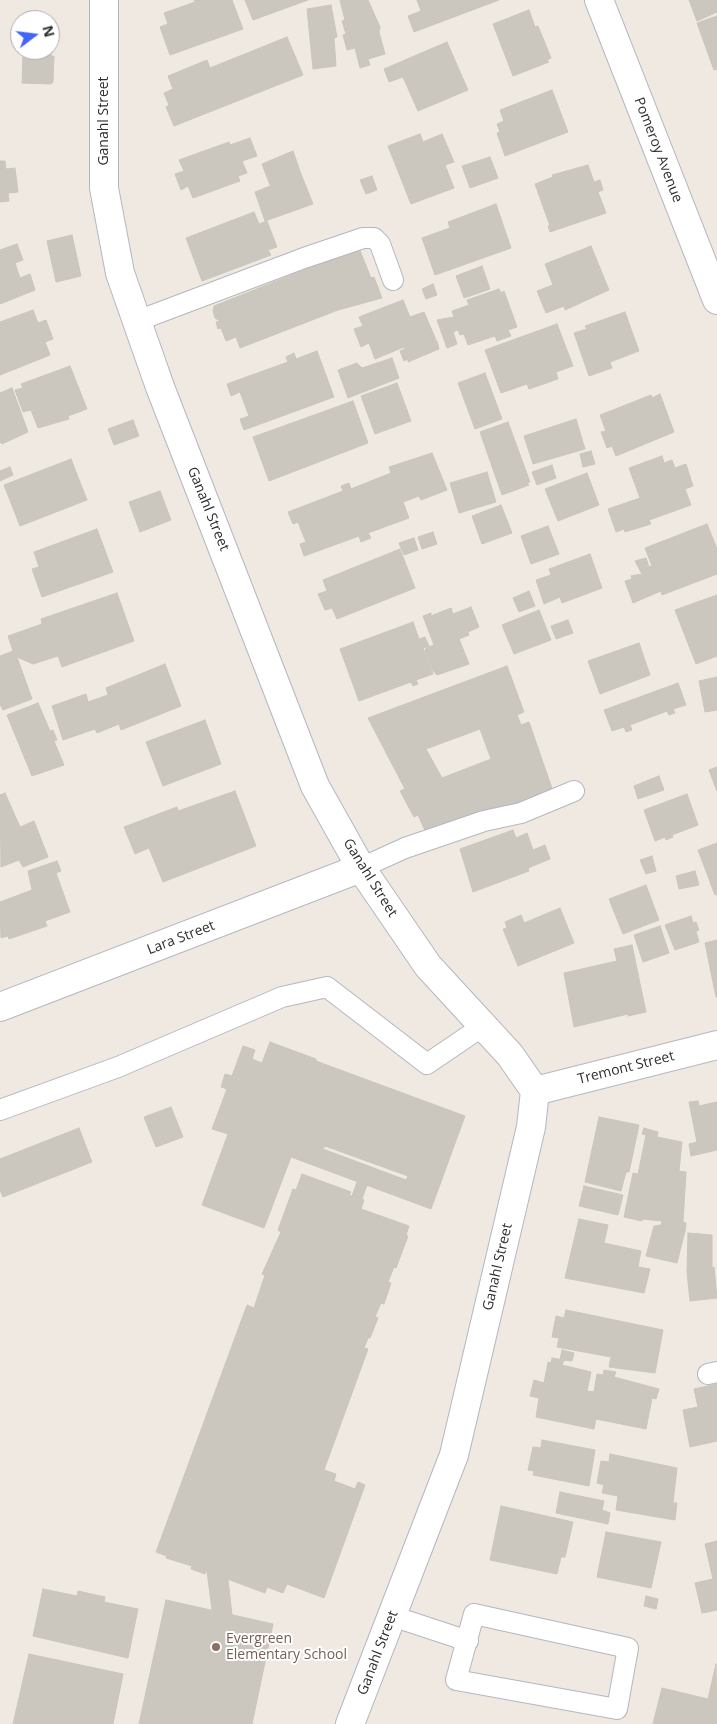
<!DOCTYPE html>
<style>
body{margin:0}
#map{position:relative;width:717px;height:1724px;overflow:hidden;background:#efe9e1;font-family:"Open Sans",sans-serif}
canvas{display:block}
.north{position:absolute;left:10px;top:10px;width:50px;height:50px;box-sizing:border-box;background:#fff;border:1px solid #ababab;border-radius:50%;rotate:75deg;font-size:14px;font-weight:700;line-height:20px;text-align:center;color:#2e2e2e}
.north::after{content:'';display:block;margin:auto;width:18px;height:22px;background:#4264fb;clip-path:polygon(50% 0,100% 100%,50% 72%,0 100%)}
</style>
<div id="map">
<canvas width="717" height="1724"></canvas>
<div class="north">N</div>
</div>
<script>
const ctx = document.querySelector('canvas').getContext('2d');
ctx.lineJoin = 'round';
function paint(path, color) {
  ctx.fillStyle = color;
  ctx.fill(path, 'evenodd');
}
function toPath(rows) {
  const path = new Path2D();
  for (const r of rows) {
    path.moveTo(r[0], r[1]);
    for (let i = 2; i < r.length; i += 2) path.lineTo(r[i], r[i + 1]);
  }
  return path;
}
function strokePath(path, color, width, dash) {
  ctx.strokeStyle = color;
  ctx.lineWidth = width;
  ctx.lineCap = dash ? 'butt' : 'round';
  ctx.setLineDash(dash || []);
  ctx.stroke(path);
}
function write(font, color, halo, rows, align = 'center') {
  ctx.font = font + ' "Open Sans",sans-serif';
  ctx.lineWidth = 4;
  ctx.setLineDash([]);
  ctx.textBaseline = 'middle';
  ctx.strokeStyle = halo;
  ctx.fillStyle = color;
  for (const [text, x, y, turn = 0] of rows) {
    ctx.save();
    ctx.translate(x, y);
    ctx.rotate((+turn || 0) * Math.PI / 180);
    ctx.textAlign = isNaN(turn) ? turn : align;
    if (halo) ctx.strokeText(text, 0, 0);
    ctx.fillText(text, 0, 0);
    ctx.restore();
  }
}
const building = toPath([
 [194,0,232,0,243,29,170,55,160,27,168,24,164,13,195,2,194,0],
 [245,0,308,0,253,20,245,0],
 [340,0,368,0,380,27,379,32,385,54,368,59,370,65,360,68,355,48,347,50,343,35,346,34,342,21,345,20,340,0],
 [417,0,499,0,414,32,408,16,421,11,417,0],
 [689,0,717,0,717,12,697,21,689,0],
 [331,5,337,37,334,38,336,66,313,69,307,9,331,5],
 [529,10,535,27,538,26,551,58,547,60,549,62,513,76,493,24,529,10],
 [717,16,717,69,714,70,697,23,717,16],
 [287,37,303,75,174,126,166,107,169,105,164,93,173,89,168,76,207,60,210,68,287,37],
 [447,42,468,90,418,111,403,77,389,82,384,69,447,42],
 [23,52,51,53,51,56,54,56,53,82,51,84,22,83,23,52],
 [552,90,568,132,505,156,497,133,500,132,497,124,504,121,500,110,552,90],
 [420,134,423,142,442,134,454,162,445,165,454,188,411,204,388,146,420,134],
 [250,138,257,156,242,161,247,173,238,176,240,181,193,198,188,186,181,190,175,174,184,171,179,160,229,142,230,145,250,138],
 [293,151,301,174,270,185,262,164,293,151],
 [490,157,498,178,470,188,462,166,490,157],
 [0,161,5,161,6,169,15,168,18,192,8,193,9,201,0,202,0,161],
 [588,165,594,182,600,180,603,190,598,192,606,213,550,232,548,226,550,226,535,184,553,177,552,175,588,165],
 [301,174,313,204,265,221,255,192,301,174],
 [372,176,377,190,366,194,360,180,372,176],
 [496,204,511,248,435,275,422,238,450,228,448,222,496,204],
 [254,212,259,224,267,221,277,247,268,250,271,255,202,281,186,238,254,212],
 [72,235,81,276,56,282,47,241,72,235],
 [17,244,23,260,15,263,20,278,30,274,35,290,0,304,0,250,17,244],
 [591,246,609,290,565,310,564,306,546,313,537,291,553,285,545,264,591,246],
 [359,248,371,278,374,277,382,298,338,310,240,348,236,337,226,341,221,328,218,329,216,322,220,321,215,318,213,311,214,306,359,248],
 [482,266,490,289,464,298,456,276,482,266],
 [433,284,437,295,426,299,422,289,433,284],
 [499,289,501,293,504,291,517,327,508,330,511,336,497,341,495,336,468,345,464,334,460,335,458,330,453,332,457,344,447,348,437,320,454,317,452,311,469,305,467,300,499,289],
 [403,300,410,317,424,312,436,340,431,341,437,341,439,349,408,362,408,359,404,361,400,351,405,349,404,347,375,359,369,343,361,347,354,329,363,326,359,317,403,300],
 [33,310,38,323,46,320,53,339,45,342,50,355,0,375,0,322,33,310],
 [625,312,639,351,610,362,612,368,589,376,574,333,587,329,585,326,625,312],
 [557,324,573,366,556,372,558,379,529,389,527,384,501,393,485,350,557,324],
 [317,351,334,397,244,430,240,419,249,416,240,392,231,396,227,384,288,362,286,357,294,353,296,359,317,351],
 [392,358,399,378,348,398,338,370,357,363,362,368,392,358],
 [70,366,87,409,68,416,69,419,38,428,31,410,23,412,15,390,23,388,21,384,70,366],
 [485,373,502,419,475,429,458,383,485,373],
 [397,383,411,421,375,434,361,396,397,383],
 [12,388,28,432,2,444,0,442,0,393,12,388],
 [660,394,674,432,616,456,612,446,607,448,601,432,606,431,600,415,651,395,652,398,660,394],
 [353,401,368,443,269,481,253,437,353,401],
 [576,419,585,449,533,464,524,436,576,419],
 [133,420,139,436,114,445,108,429,133,420],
 [508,422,530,482,527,483,529,485,502,495,480,432,508,422],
 [591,451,595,464,583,467,580,454,591,451],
 [432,453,447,490,421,500,419,496,403,502,409,518,368,533,371,538,361,542,359,536,304,556,300,544,306,542,298,522,293,524,288,512,343,491,341,486,349,483,351,489,391,473,389,467,432,453],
 [662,456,664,463,672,460,675,468,686,464,693,486,685,489,691,505,649,520,651,524,625,532,624,529,616,532,608,509,640,498,629,468,662,456],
 [71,459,87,500,20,526,4,485,71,459],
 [552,465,556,478,537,485,532,472,552,465],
 [10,467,13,475,0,481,0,471,10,467],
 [487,472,496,502,459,513,450,483,487,472],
 [587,473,599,505,558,521,545,489,587,473],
 [160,491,171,520,140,532,129,502,160,491],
 [501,505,512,533,482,544,472,516,501,505],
 [707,524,717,549,717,574,662,595,661,591,633,603,625,581,632,579,631,576,642,574,635,561,646,558,649,567,652,566,645,548,707,524],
 [548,526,559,554,531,564,521,536,548,526],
 [97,529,113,572,42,597,32,569,39,567,34,552,97,529],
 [433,532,437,544,422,549,418,537,433,532],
 [414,538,418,550,404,555,399,543,414,538],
 [400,549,415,588,337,619,332,608,325,610,318,594,327,591,323,580,400,549],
 [590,554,602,588,562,603,560,597,544,604,536,580,551,575,549,569,590,554],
 [529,591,535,606,519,612,513,598,529,591],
 [117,593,134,641,62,667,58,656,33,664,17,657,32,699,3,710,0,704,0,656,13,651,8,636,42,624,41,619,117,593],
 [717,595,717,656,696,664,675,610,717,595],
 [471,607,479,627,468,632,469,635,459,639,469,664,437,675,433,671,425,651,426,648,434,645,423,616,431,613,431,616,451,608,453,614,471,607],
 [539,610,551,640,514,654,502,625,539,610],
 [568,620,573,633,556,639,551,626,568,620],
 [413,622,419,639,425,637,429,646,423,648,433,674,416,680,418,684,413,686,411,682,359,701,340,649,413,622],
 [639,643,650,675,600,694,588,661,639,643],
 [165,664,181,706,121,730,119,724,97,733,95,729,63,740,52,706,86,694,88,702,108,695,106,688,165,664],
 [507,666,524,712,517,715,521,725,529,722,555,797,518,810,516,803,427,835,418,815,414,817,400,791,405,789,368,718,507,666],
 [480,729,491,759,442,778,426,749,480,729],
 [717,677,717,710,705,712,699,681,717,677],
 [678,683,686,705,673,709,675,713,669,715,667,711,630,725,632,730,626,732,624,727,612,731,604,710,678,683],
 [38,703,50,731,53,730,57,740,54,741,64,765,32,776,7,715,38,703],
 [205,720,221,764,163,786,146,742,205,720],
 [717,767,717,791,709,770,717,767],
 [659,776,664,790,638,799,634,786,659,776],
 [235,791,256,846,163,882,149,848,135,854,124,827,177,807,178,811,235,791],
 [5,793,20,827,34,821,48,857,23,867,19,860,1,867,0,795,5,793],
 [687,794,698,825,672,835,673,837,666,840,665,837,655,841,644,810,687,794],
 [513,830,516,838,527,833,533,850,545,845,550,859,528,868,529,871,473,892,460,849,513,830],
 [717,843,717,894,715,895,698,850,717,843],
 [652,856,656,871,646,874,640,860,652,856],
 [57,861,61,871,56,873,70,912,45,921,47,926,9,939,8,936,1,938,0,902,32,890,28,871,57,861],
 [695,871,699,885,679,889,676,876,695,871],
 [646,885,659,920,623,934,609,899,646,885],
 [560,908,574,943,518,966,503,929,507,928,505,922,521,915,524,923,560,908],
 [691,916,693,923,696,922,699,930,696,931,699,942,675,950,665,925,691,916],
 [660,926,669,953,643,962,634,935,660,926],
 [717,940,717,997,716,997,705,943,717,940],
 [632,945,646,1012,628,1016,628,1014,574,1027,564,973,617,961,614,949,632,945],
 [270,1042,316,1059,316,1061,465,1116,431,1209,291,1157,264,1228,202,1205,228,1134,212,1129,227,1089,221,1087,225,1074,232,1076,243,1046,255,1050,252,1059,262,1063,270,1042],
 [325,1146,408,1176,406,1180,323,1149,325,1146],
 [698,1101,699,1106,717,1102,717,1150,691,1156,689,1144,697,1142,689,1102,698,1101],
 [171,1107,183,1137,156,1147,144,1117,171,1107],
 [599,1117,639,1125,629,1172,626,1172,621,1191,585,1182,599,1117],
 [79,1128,92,1162,3,1197,0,1190,0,1159,79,1128],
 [644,1128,658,1132,657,1137,682,1142,679,1171,686,1172,683,1222,686,1223,685,1231,661,1225,662,1221,642,1219,642,1221,624,1217,633,1173,638,1174,646,1135,642,1134,644,1128],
 [302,1174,351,1192,349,1195,364,1200,361,1209,409,1226,406,1235,408,1236,396,1268,394,1267,388,1282,391,1283,384,1304,381,1303,375,1317,378,1318,370,1338,368,1338,364,1348,368,1349,324,1470,336,1474,334,1481,355,1489,358,1482,365,1485,324,1598,287,1584,283,1593,267,1587,265,1593,206,1571,205,1574,191,1569,192,1566,166,1558,167,1556,156,1552,247,1305,254,1308,265,1275,262,1274,281,1232,278,1230,293,1189,296,1190,302,1174],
 [357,1182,367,1185,362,1199,352,1196,357,1182],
 [584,1186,623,1195,618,1215,579,1206,584,1186],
 [579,1219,608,1225,604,1243,641,1251,638,1267,650,1269,644,1293,565,1278,579,1219],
 [661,1225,685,1231,677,1263,646,1256,654,1226,661,1225],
 [688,1233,712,1235,712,1268,714,1267,717,1298,690,1301,687,1272,688,1233],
 [566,1310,663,1330,655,1373,609,1367,611,1357,557,1347,559,1338,552,1337,556,1316,564,1318,566,1310],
 [562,1350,574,1353,572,1361,560,1360,562,1350],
 [552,1358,564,1360,562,1365,591,1372,587,1391,594,1392,597,1374,603,1375,604,1370,616,1372,614,1377,659,1389,656,1399,652,1398,646,1429,596,1419,594,1429,536,1417,539,1398,530,1396,534,1380,544,1383,548,1362,551,1363,552,1358],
 [717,1384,717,1441,690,1447,683,1410,698,1407,694,1389,717,1384],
 [542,1440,595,1450,589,1486,533,1475,534,1471,528,1470,533,1447,541,1448,542,1440],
 [610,1454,677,1468,673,1503,677,1503,675,1520,616,1510,618,1496,602,1493,604,1485,597,1483,601,1461,609,1462,610,1454],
 [560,1492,604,1501,602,1510,610,1513,608,1524,556,1513,560,1492],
 [501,1506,573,1522,565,1557,561,1557,557,1574,490,1560,501,1506],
 [606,1532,661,1542,651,1588,597,1577,606,1532],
 [717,1541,717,1610,702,1613,695,1583,713,1579,705,1544,717,1541],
 [207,1571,228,1579,232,1615,212,1610,207,1571],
 [43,1589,77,1596,78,1591,105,1597,104,1602,138,1609,128,1658,33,1636,43,1589],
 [646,1596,658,1599,656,1609,644,1606,646,1596],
 [166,1600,273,1624,252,1724,139,1724,166,1600],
 [29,1654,123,1674,113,1724,13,1724,29,1654],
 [716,1664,717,1724,653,1724,662,1688,708,1699,716,1664]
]);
paint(building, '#cbc7bf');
strokePath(building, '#cbc5ba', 1);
const lane = toPath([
 [137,321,304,258,363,238,374,238,380,244,393,280],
 [361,868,405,848,484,821,521,813,574,791],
 [0,1110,118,1067,282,997,327,987,427,1064,483,1026],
 [708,1374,717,1372],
 [474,1614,628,1648,617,1709,456,1680,474,1614],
 [392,1616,468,1641]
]);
const street = toPath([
 [104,0,104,188,120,273,160,387,315,786,361,868,428,966,510,1055,535,1091,531,1127,454,1455,350,1724],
 [599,0,717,300],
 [0,1007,361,868],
 [535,1091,717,1045]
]);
strokePath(lane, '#b4b7c1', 22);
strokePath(street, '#b4b7c1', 30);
strokePath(lane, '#fff', 20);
strokePath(street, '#fff', 28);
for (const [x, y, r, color] of [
 [216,1647,5,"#8d6e63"]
]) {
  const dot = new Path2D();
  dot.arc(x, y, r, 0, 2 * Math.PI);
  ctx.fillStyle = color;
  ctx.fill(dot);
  strokePath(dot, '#fff', 2);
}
write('14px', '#2e2e2e', '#fff', [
 ["Ganahl Street",104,121,-90],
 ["Pomeroy Avenue",658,150,69],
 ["Ganahl Street",208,509,68],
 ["Ganahl Street",370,878,58],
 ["Lara Street",181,938,-21],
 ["Tremont Street",626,1068,-14],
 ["Ganahl Street",498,1267,-77],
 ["Ganahl Street",378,1653,-69]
]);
write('14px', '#785e54', '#fff', [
 ["Evergreen",226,1639],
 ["Elementary School",226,1655]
], 'left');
</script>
